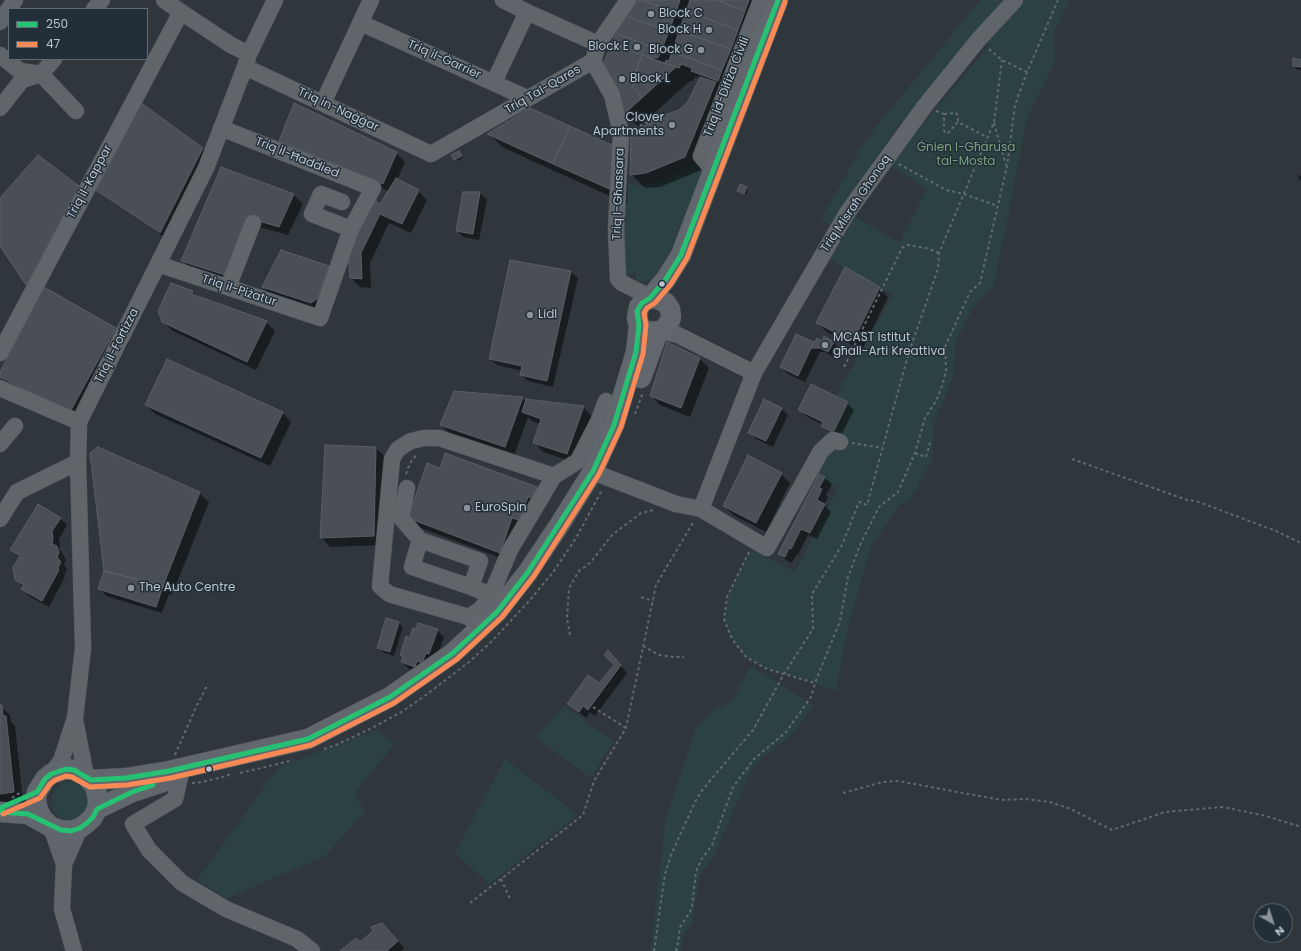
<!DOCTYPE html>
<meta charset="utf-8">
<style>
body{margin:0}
#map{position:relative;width:1301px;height:951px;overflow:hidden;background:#2f373d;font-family:Poppins,sans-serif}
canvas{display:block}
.legend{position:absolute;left:8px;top:8px;width:140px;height:52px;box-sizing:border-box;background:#222e38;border:1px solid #5f6a73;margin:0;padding:5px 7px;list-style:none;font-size:12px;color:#bbc4cc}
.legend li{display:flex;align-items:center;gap:8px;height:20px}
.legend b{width:20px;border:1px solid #5f6a73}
.north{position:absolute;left:1253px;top:903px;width:40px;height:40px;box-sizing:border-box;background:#222e38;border:1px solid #5f6a73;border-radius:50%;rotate:141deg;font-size:11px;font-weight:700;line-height:16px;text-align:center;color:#bbc4cc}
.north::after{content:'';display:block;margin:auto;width:14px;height:18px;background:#8a939a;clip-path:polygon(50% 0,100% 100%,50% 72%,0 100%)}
</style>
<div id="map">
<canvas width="1301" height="951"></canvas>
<ul class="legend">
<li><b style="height:5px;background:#26c172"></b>250</li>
<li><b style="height:5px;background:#f98a56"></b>47</li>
</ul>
<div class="north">N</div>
</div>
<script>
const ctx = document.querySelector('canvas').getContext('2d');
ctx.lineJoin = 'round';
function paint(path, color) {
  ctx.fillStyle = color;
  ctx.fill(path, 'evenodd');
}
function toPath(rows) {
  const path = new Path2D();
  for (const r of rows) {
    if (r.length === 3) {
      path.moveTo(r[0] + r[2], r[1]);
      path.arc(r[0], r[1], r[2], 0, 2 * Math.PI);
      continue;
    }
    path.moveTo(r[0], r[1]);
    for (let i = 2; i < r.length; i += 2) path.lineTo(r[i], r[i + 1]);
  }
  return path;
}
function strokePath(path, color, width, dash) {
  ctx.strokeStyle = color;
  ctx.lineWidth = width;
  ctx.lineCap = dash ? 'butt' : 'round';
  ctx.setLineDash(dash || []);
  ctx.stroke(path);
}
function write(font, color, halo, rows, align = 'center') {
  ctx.font = font + ' Poppins,sans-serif';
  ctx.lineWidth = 3;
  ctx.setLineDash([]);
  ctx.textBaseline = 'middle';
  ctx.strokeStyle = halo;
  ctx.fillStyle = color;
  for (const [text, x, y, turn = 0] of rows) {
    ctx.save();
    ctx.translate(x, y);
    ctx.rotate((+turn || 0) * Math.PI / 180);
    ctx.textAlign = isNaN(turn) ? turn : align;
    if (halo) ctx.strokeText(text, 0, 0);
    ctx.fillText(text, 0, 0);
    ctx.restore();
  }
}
paint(toPath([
 [980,0,1003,0,901,122,830,224,821,219,867,138],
 [1024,0,1069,0,1054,32,1055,61,1027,118,1009,212,993,289,978,300,955,342,954,375,934,423,932,459,909,502,901,502,871,546,848,627,836,691,815,683,767,669,746,657,732,639,724,619,727,597,751,550,795,572,838,488,804,472,827,430,832,432,836,396,893,295,826,257,852,215,899,243,927,189,889,164,989,46,986,44],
 [696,163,702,175,670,262,649,282,641,282,637,281,635,272,628,276,625,273,621,228,625,182,639,186,657,182],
 [751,666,813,705,794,733,765,755,752,768,714,856,700,875,692,922,683,937,681,951,651,951,665,821,696,729,714,710,732,701],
 [564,706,613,741,591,778,536,738],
 [375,730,395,743,354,794,365,811,325,856,227,898,197,880,278,768],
 [505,759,578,815,489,884,455,853],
 [70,801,19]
]), '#2c4242');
paint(toPath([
 [635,0,761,0,729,97,699,171,660,187,645,188,631,174,661,119,679,110,688,104,700,79,695,77,693,81,690,81,639,127,623,113,603,67,617,34],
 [1301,61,1301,70,1298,70,1294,66],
 [489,134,628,161,627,204,502,147],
 [280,141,396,153,405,162,397,180,418,191,427,200,411,233,389,223,370,263,371,288,360,287,351,278,349,253,389,191,289,150],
 [202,148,209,155,167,239,102,195,95,189],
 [461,154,463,158,457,161,453,155],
 [38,156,79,187,88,196,35,294,26,285,0,244,0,200],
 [222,168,294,195,303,204,288,235,255,226,234,283,191,269,182,260],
 [1300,175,1301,176,1301,181,1298,178],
 [746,188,748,190,746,195,738,191],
 [464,193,480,193,487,200,479,240,463,237,457,230],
 [282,251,329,267,338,276,321,312,272,296,263,287],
 [571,272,578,278,553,387,528,381,521,375,522,371,497,365,490,359],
 [172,284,193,292,199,297,266,322,275,331,256,370,173,331,163,322],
 [879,288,888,297,862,350,827,332,817,323],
 [45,289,116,329,129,343,84,425,13,389,0,376,0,374],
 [797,335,815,344,822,342,833,342,838,347,832,356,825,352,820,352,805,382,788,374,781,367],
 [667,343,700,359,709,368,690,417,660,405,651,395],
 [455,392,523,398,526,401,583,407,592,416,576,463,543,452,534,442,540,424,532,421,528,417,514,456,451,434,441,425],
 [847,403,854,410,839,439,829,433,822,426,823,425,806,416,799,409],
 [146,405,282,412,291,422,270,466,155,414],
 [782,409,788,415,773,447,756,439,749,432],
 [376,448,385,457,383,545,330,547,321,537],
 [98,449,199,493,209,502,172,595,169,594,162,613,106,596,100,589,105,571,91,453],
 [112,572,168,587,167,589,112,574],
 [440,469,536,488,545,497,509,561,418,527,409,518],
 [781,474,790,483,766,532,733,515,724,506],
 [820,475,825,478,832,484,826,495,828,497,824,505,831,512,817,539,808,535,798,555,796,555,792,563,786,560,779,553],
 [60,518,67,525,59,539,60,547,59,549,63,554,66,560,64,565,67,569,64,576,65,577,49,607,29,596,23,589,24,587,16,580,20,558,11,550],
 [398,623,403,627,394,656,383,652,378,648],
 [437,630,444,637,436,660,421,673,409,669,402,662,404,657,401,654,410,639,417,631],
 [614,658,627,673,595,716,590,712,586,718,569,704,599,684,615,665],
 [0,706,10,715,11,722,15,726,23,801,0,804],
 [389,931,404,948,401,951,342,951]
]), '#0007');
const building = toPath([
 [635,0,642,0,676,12,669,31,626,16,635,0],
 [642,0,680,0,676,12,642,0],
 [690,0,716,0,745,11,738,30,686,11,690,0],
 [716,0,749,0,745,11,716,0],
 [686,11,738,30,731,49,679,31,686,11],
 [626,16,669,31,661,51,616,33,626,16],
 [679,31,731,49,722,70,672,52,679,31],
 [616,33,661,51,658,58,654,57,654,59,612,43,616,33],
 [612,43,642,55,634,78,639,80,632,86,642,98,624,114,602,67,612,43],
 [672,52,722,70,718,81,691,71,692,68,681,64,679,68,665,63,666,60,669,61,672,52],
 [642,55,676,67,642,98,632,86,639,80,634,78,642,55],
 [1293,58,1301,60,1301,67,1293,66,1293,58],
 [700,77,716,82,685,157,646,173,630,175,631,132,660,119,662,116,679,110,687,103,700,77],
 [140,102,203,148,160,233,94,189,140,102],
 [294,103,397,152,383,184,279,141,294,103],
 [530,108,570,126,553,164,487,134,530,108],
 [570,126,614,146,614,191,553,164,570,126],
 [459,151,462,156,454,160,451,155,459,151],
 [38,155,79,186,26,285,0,246,0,198,38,155],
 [221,167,294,194,279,227,246,217,225,275,181,261,221,167],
 [396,178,419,190,402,224,380,214,361,253,362,279,350,278,348,252,360,225,375,200,380,204,396,178],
 [740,184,747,187,744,194,737,191,740,184],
 [463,192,480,192,473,234,456,231,463,192],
 [281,250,329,266,318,298,311,303,262,287,281,250],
 [510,260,571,271,547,381,520,375,522,366,489,359,510,260],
 [845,267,880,287,853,341,816,323,845,267],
 [171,283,193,291,192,294,267,321,247,362,162,322,158,311,171,283],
 [44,287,116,328,70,412,0,377,0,372,44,287],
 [796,334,814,342,798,376,780,367,796,334],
 [824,336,834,342,828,352,820,348,811,348,817,338,822,341,824,336],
 [667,342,700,358,681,408,650,396,667,342],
 [167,359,283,412,261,458,145,405,167,359],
 [811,384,848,402,833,433,821,426,823,422,798,410,811,384],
 [454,391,523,397,505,447,440,425,454,391],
 [526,399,584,406,567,454,533,443,541,419,522,412,526,399],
 [764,399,782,408,766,441,748,433,764,399],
 [325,445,376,447,374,536,320,538,325,445],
 [98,447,200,492,163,586,104,571,90,453,98,447],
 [445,453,537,487,532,498,528,497,519,520,512,518,500,553,408,518,427,463,440,468,445,453],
 [748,455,782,473,756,523,723,506,748,455],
 [819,474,825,477,819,488,822,489,817,500,825,504,810,533,801,529,791,549,789,548,785,557,778,554,819,474],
 [38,504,61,518,52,531,53,539,52,544,57,546,59,553,57,557,61,562,58,568,59,570,42,601,21,589,24,585,15,580,13,567,20,556,10,550,38,504],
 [104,571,163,586,156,607,98,589,104,571],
 [386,618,399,622,390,652,377,648,386,618],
 [418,623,438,629,429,654,426,653,422,663,417,661,415,667,401,662,403,656,400,655,406,636,410,638,413,628,416,629,418,623],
 [608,650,621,665,588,710,583,706,579,712,567,704,588,675,599,683,614,665,604,655,608,650],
 [0,705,2,705,3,716,6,716,14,792,0,794,0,705],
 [382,923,398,941,387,951,340,951,356,938,360,942,373,931,371,927,382,923]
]);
paint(building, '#494f54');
strokePath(building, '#585e64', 1);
const minor = toPath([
 [164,0,181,12,231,45,249,54],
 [503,0,527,12,598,44],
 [94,9,102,0],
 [0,22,15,0],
 [361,23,527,98],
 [0,55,20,71,41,74,76,111],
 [593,61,612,95,621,133,616,230,618,279,622,283,642,293,648,299],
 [245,67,431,154,593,61,598,44,628,0],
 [494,82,527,12],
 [323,103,371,0],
 [0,108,22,80,41,74,54,59],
 [714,171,701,156,761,0],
 [342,202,321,194,312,214,351,229],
 [158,264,320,318,351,229,373,188,221,128],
 [228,287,253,223],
 [662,331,678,335,754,373,847,213,924,107,979,39,1015,0],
 [0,353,181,12],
 [0,388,79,422],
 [0,444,15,426],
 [601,475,676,504,701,509,767,548,821,451,833,440,840,442],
 [407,488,401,518,420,540],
 [701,509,754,373],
 [0,519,17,492,78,462],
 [471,587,480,561,420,540,412,567,471,587,491,595],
 [469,617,481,609,491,595,510,550,554,476],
 [480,628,469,617,389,594,380,586,392,459,398,449,411,441,424,438,439,438,554,476,578,461,598,422,606,401],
 [75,720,86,776],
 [51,774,61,761,75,718,83,648,78,462,79,422,206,168,245,67,249,54,275,0],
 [180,777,175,799,133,824,149,850,182,883,226,909,297,939,312,951],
 [51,827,64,864,62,909,74,951],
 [64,864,80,828]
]);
const major = toPath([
 [650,298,666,279,681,255,778,0],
 [641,378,658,332],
 [91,780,126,778,169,771,308,739,390,697,453,653,497,612,528,572,560,524,593,471,614,425,636,352,639,325,637,318,639,307,642,303,646,300,653,298,660,300,666,303,670,309,671,317,669,323,662,331,651,332,644,330,639,325],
 [97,809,132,792,163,782],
 [0,812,28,814,51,827,61,830,71,831,80,828,87,823,93,817,97,809,98,802,97,794,95,786,86,776,74,770,66,769,51,774,45,779,37,792,36,801,38,810,42,818,48,824]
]);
strokePath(minor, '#4d5358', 17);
strokePath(major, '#4d5459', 21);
strokePath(toPath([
 [989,49,1002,60,1027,72],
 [936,111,944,114,944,130,945,133,949,132,958,122,987,137],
 [944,114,956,113,958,116,958,122],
 [994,123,1006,165],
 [634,128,658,118],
 [899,164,946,190,964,194,998,206],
 [908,355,945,347],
 [844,367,902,248,908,245,926,248,939,253],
 [635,414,643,392],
 [852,443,883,448],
 [915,453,926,457,931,439],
 [1072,459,1187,500,1196,501,1276,531,1301,543],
 [406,474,410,463,417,454],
 [749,552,727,597,724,619,732,639,746,657,767,669,815,683],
 [641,597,653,601],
 [570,635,567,618,569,588,579,571,590,563,612,535,641,513,654,510],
 [643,646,659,655,674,657,684,657],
 [593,707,626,728],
 [324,749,336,745,372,728,403,711,426,695,469,662,492,641,530,600,554,571,576,538,602,490],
 [175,755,196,707,208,684],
 [240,773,278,764,293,760],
 [192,783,197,783,227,776,231,773],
 [843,793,883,782,898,781,1001,800,1025,799,1050,802,1071,809,1112,830,1165,812,1223,807,1266,816,1301,827],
 [12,798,21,792],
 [501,879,510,899],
 [470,903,583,815,594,781,626,728,656,585,694,521],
 [654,951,665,874,671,855,695,802,703,789,753,730,784,674,813,629,812,594,842,545,859,502,867,505,908,355,938,269,939,253,994,122,1002,60],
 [676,951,678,943,680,927,690,912,692,905,696,872,701,860,712,845,733,787,754,759,786,732,811,697,815,683,840,621,848,577,860,545,879,507,898,492,915,453,925,418,936,401,942,386,946,371,945,347,970,292,980,283,1007,166,1015,105,1027,72,1058,0]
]), '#62696e', 2, [3, 3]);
strokePath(minor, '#60656a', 16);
strokePath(major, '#61676c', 20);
strokePath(toPath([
 [0,808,37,792,45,779,51,774,66,769,74,770,91,780,126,778,169,771,308,739,390,697,453,653,497,612,528,572,593,471,614,425,636,352,639,325,637,311,642,303,650,298,666,279,681,255,778,0],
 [0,812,28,814,61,830,71,831,80,828,87,823,93,817,97,809,132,792,153,785]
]), '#26c172', 5);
strokePath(toPath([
 [3,814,40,798,50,784,55,780,66,776,72,777,90,787,127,785,171,778,311,745,394,703,457,659,502,617,534,576,599,474,621,427,643,354,646,325,644,313,647,308,655,303,671,284,687,258,785,2]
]), '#f98a56', 5);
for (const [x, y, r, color] of [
 [651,14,4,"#8a939a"],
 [709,30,4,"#8a939a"],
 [637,47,4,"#8a939a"],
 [701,50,4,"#8a939a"],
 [622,79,4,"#8a939a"],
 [672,125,4,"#8a939a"],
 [662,284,3.5,"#bbc4cc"],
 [530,315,4,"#8a939a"],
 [825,345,4,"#8a939a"],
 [467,508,4,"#8a939a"],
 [131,588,4,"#8a939a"],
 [209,769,3.5,"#bbc4cc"]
]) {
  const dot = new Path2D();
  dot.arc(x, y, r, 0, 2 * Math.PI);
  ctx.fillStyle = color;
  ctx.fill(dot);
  strokePath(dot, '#222e38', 1.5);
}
write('12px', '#bbc4cc', '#222e38', [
 ["Block C",659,14],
 ["Block H",701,30,"right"],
 ["Block E",629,47,"right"],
 ["Block G",693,50,"right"],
 ["Block L",630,79],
 ["Clover",664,118,"right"],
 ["Apartments",664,132,"right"],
 ["Lidl",538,315],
 ["MCAST Istitut",833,338],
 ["għall-Arti Kreattiva",833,352],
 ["EuroSpin",475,508],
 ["The Auto Centre",139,588]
], 'left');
write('12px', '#bbc4cc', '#222e38', [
 ["Triq il-Ġarrier",444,60,24],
 ["Triq id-Difiża Ċivili",727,87,-69],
 ["Triq Tal-Qares",543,90,-30],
 ["Triq in-Naġġar",338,110,25],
 ["Triq il-Ħaddied",297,158,22],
 ["Triq il-Kappar",90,182,-62],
 ["Triq l-Għassara",619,194,-88],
 ["Triq Misraħ Għonoq",856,204,-56],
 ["Triq il-Piżatur",239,291,18],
 ["Triq il-Fortizza",117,346,-63]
]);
write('12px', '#7aa17e', '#222e38', [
 ["Ġnien l-Għarusa",966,148],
 ["tal-Mosta",966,162]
]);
</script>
